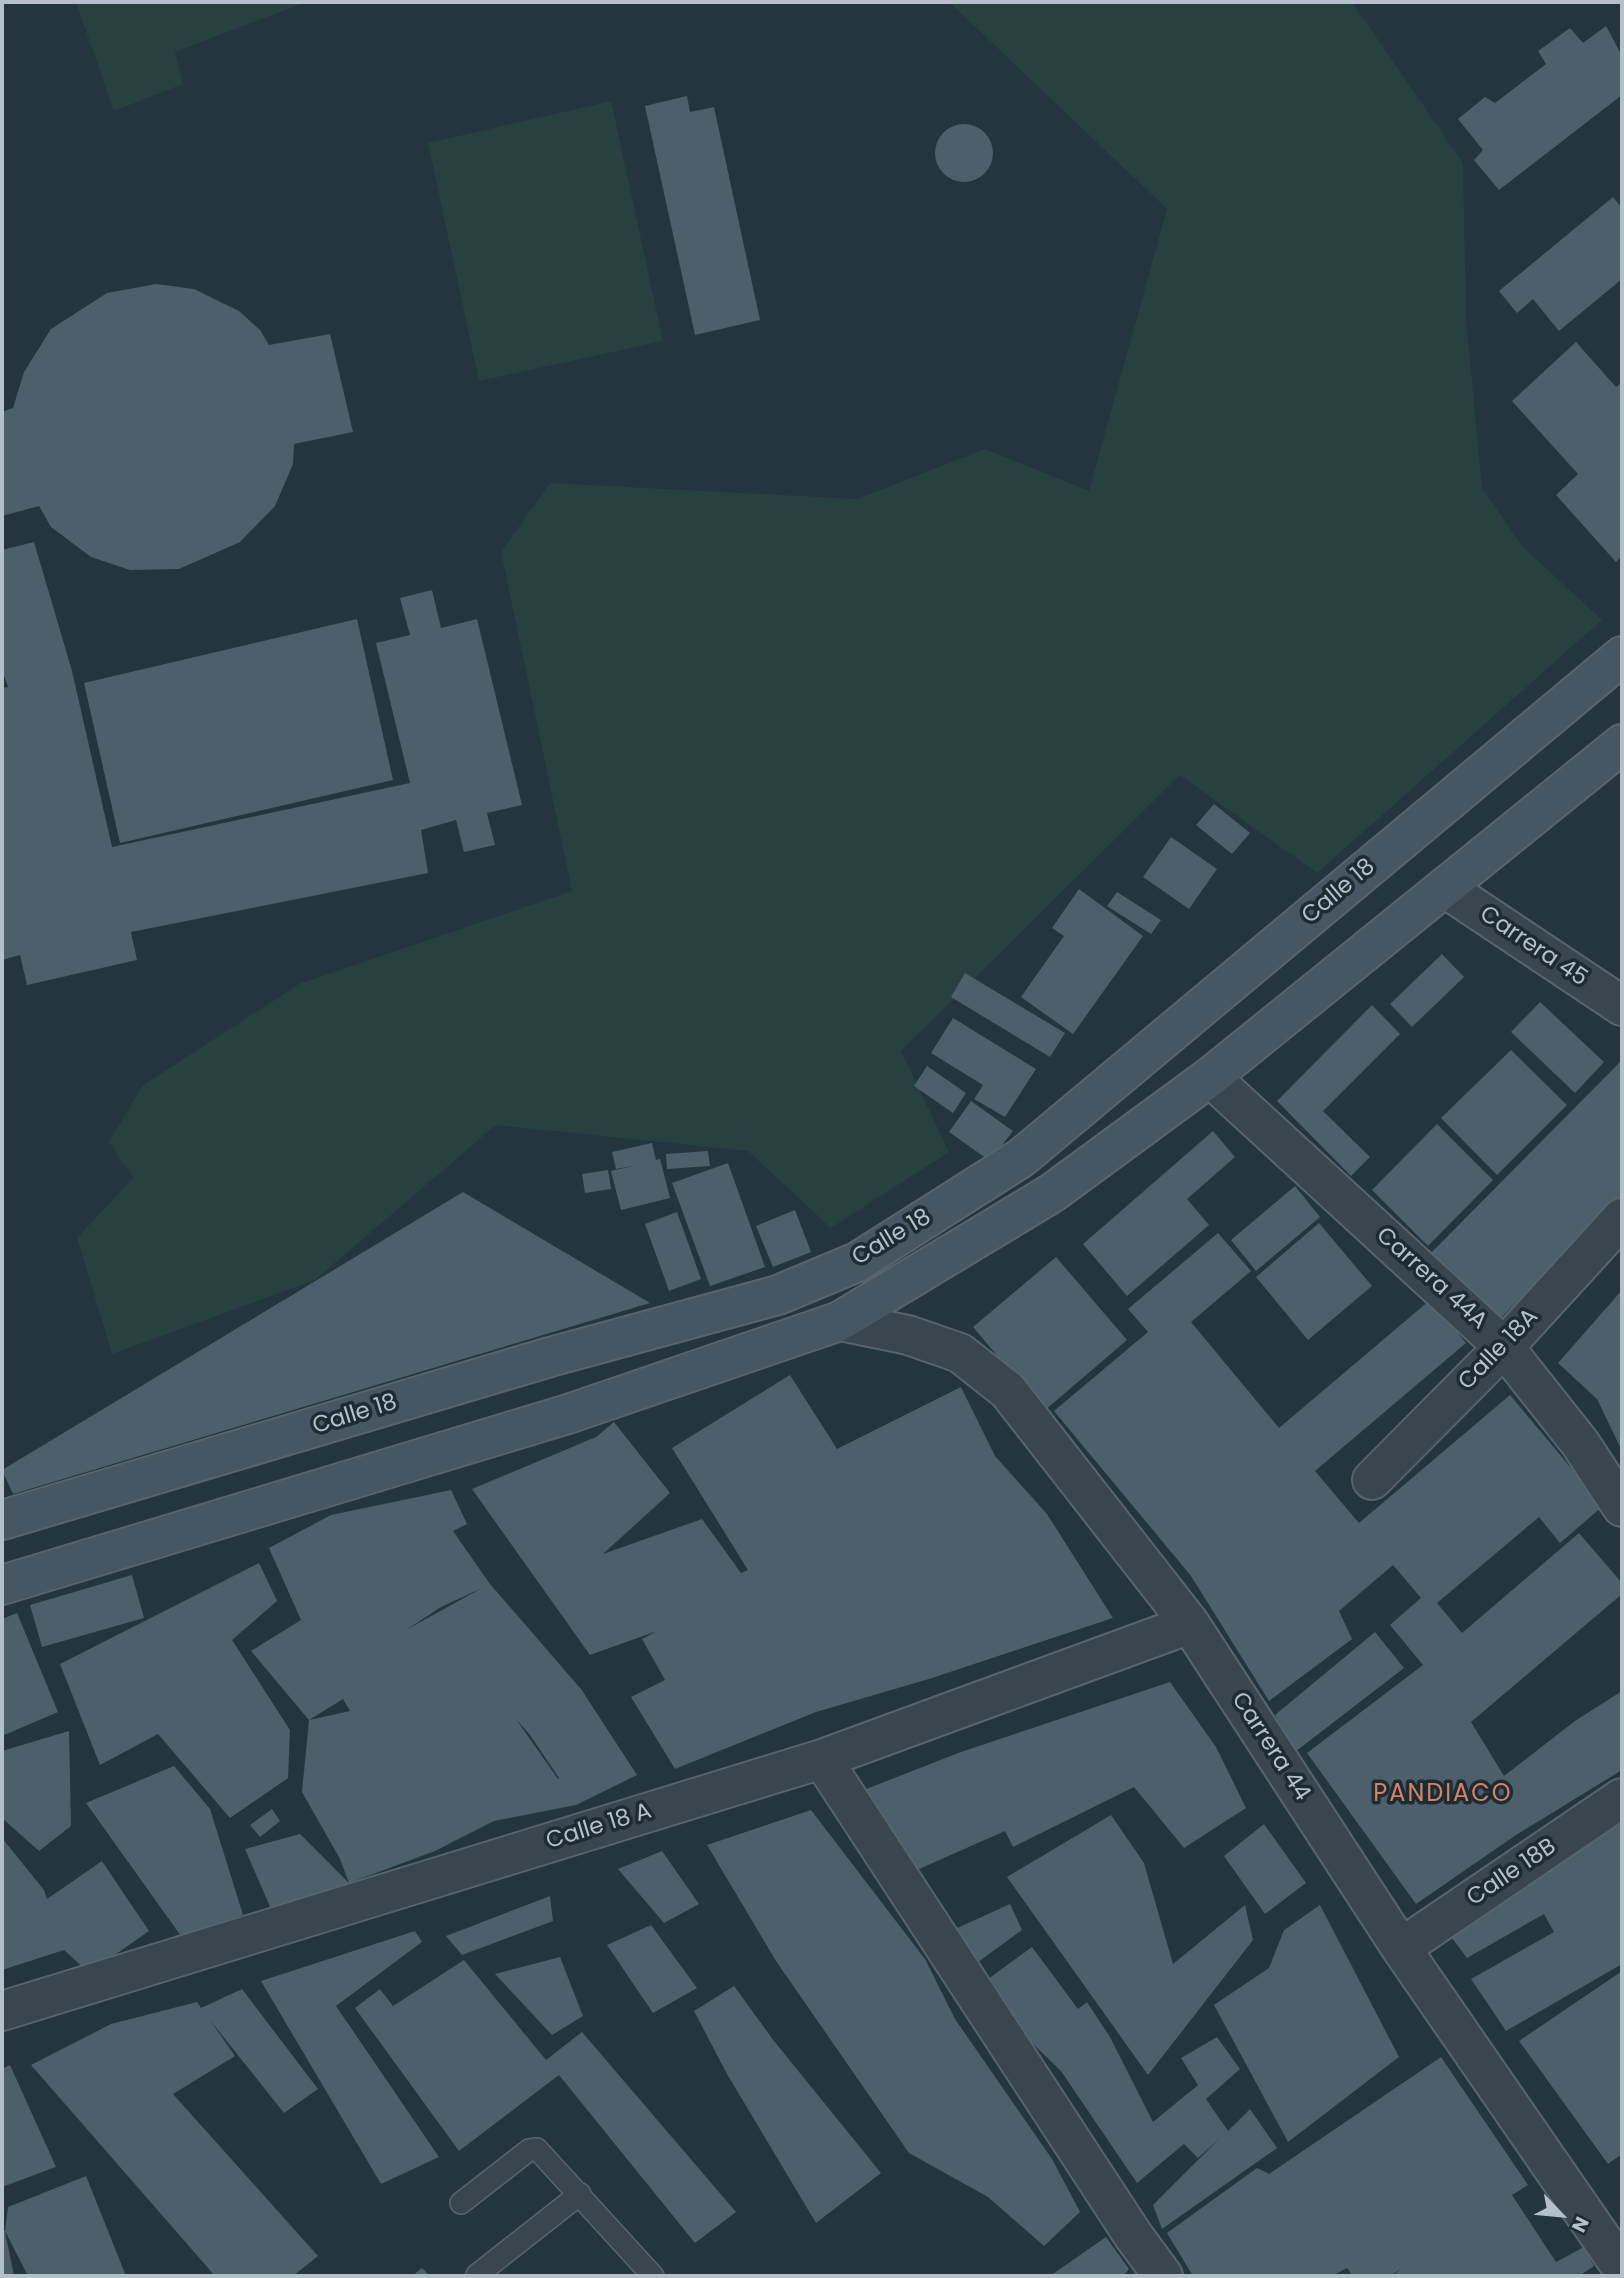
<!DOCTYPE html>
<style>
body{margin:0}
#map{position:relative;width:1624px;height:2278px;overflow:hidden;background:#243540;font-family:Poppins,sans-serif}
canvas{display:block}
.frame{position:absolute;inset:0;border:4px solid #b5c1ca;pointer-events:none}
.north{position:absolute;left:1526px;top:2180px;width:70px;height:70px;-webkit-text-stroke:5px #1d2b35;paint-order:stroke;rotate:116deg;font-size:19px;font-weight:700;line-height:28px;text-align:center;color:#b5c1ca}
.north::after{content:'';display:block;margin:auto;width:24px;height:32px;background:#b5c1ca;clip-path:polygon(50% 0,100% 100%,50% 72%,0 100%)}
</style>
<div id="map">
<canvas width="1624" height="2278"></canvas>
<div class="frame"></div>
<div class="north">N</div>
</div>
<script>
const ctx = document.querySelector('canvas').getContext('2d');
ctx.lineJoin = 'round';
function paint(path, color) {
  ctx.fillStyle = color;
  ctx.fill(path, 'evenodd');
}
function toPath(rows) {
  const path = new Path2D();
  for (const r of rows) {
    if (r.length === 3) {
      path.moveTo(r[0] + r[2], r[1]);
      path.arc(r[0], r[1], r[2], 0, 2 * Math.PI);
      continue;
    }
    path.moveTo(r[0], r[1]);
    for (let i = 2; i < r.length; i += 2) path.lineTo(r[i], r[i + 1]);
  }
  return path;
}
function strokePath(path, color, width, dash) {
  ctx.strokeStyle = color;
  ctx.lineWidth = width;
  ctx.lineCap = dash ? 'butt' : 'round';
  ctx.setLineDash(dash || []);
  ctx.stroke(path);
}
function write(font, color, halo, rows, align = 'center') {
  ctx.font = font + ' Poppins,sans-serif';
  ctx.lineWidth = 7;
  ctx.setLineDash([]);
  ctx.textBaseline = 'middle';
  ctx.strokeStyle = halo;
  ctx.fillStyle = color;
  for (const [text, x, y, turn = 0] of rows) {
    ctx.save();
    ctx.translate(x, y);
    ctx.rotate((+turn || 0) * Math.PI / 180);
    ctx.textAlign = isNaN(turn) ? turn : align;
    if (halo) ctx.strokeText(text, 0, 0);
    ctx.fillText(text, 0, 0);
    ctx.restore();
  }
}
paint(toPath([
 [76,2,306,2,175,52,183,84,114,111],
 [949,2,1352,2,1463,163,1466,318,1482,488,1523,547,1602,620,1317,873,1180,775,901,1051,949,1152,831,1228,748,1151,496,1125,315,1280,112,1354,77,1238,133,1178,109,1142,142,1086,299,984,572,891,501,552,550,483,857,499,985,449,1089,491,1167,209],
 [611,101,663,341,479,381,428,143]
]), '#264140');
paint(toPath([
 [1606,26,1622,56,1622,95,1499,190,1474,160,1483,150,1458,119,1485,97,1495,103,1546,64,1538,51,1570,28,1583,43],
 [687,96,690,112,714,107,760,320,695,335,645,106],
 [964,153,29],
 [1613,197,1622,208,1622,279,1559,331,1533,299,1517,313,1499,291],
 [156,284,194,289,239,311,260,330,269,345,330,334,353,432,294,444,293,464,275,506,240,542,179,569,130,570,91,557,51,527,39,506,2,516,2,412,13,408,24,372,51,329,107,293],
 [1576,342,1616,387,1622,382,1622,556,1616,562,1556,495,1578,474,1512,401],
 [34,542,72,671,112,847,410,783,376,643,410,635,400,598,432,590,441,628,477,619,522,805,487,813,495,845,464,852,456,820,421,830,428,873,131,932,137,960,27,985,20,955,2,960,2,688,8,687,2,670,2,550],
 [357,619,393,780,120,843,84,683],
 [1214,804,1250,833,1232,854,1196,825],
 [1171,837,1217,869,1189,909,1143,877],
 [1079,889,1143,936,1073,1034,1021,997,1064,936,1052,928],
 [1117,892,1161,920,1151,934,1107,906],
 [1442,954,1464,977,1412,1027,1390,1004],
 [965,973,1065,1033,1050,1057,951,997],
 [1540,1002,1604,1062,1575,1093,1511,1032],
 [1372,1005,1400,1034,1323,1111,1370,1157,1351,1176,1277,1101],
 [953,1018,1036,1069,1005,1117,974,1099,983,1085,931,1053],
 [1511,1050,1567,1105,1497,1175,1441,1118],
 [1622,1060,1622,1196,1497,1322,1430,1254],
 [927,1066,966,1093,953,1113,914,1086],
 [971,1101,1013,1131,990,1161,949,1132],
 [1437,1124,1493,1180,1428,1246,1372,1190],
 [1213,1131,1235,1157,1187,1199,1209,1225,1127,1296,1083,1244],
 [652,1143,656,1160,660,1159,670,1198,621,1210,611,1171,633,1166,616,1169,612,1152],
 [708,1151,710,1166,667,1169,666,1154],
 [728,1163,765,1267,710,1286,672,1183],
 [608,1170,611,1189,585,1193,582,1174],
 [1295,1186,1320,1217,1256,1271,1231,1240],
 [463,1192,650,1303,13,1494,2,1470],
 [795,1210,811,1252,773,1267,756,1226],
 [677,1212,701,1279,669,1291,645,1224],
 [1319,1223,1372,1286,1308,1340,1256,1277],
 [1218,1233,1251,1271,1191,1322,1279,1428,1430,1300,1466,1343,1315,1471,1359,1523,1510,1395,1603,1506,1560,1543,1539,1517,1437,1603,1462,1633,1579,1533,1622,1583,1622,1594,1471,1722,1504,1776,1575,1721,1622,1691,1622,1770,1516,1835,1416,1904,1307,1753,1423,1665,1390,1625,1421,1598,1393,1565,1339,1611,1352,1639,1269,1701,1191,1576,1054,1411,1148,1332,1128,1309],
 [1056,1257,1127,1340,1044,1411,973,1327],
 [1622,1290,1622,1451,1597,1399,1558,1363],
 [790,1375,837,1449,961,1387,995,1456,1047,1514,1113,1618,929,1679,816,1712,675,1769,631,1697,665,1680,642,1639,657,1631,590,1655,472,1489,596,1437,614,1422,670,1493,603,1554,702,1519,741,1573,748,1570,672,1448],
 [451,1490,467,1524,453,1531,490,1584,581,1689,637,1775,576,1805,494,1821,435,1851,349,1883,340,1859,302,1792,309,1720,350,1711,343,1699,309,1720,251,1651,301,1620,269,1548,331,1515],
 [482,1588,406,1630,441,1607],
 [516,1719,530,1735,559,1778,558,1779],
 [259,1563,277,1601,232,1640,290,1730,288,1778,230,1818,158,1734,100,1765,60,1664],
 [132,1575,144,1618,42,1647,30,1605],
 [17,1613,58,1712,2,1736,2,1619],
 [1375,1632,1404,1668,1295,1752,1275,1715],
 [1170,1682,1216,1747,1246,1808,1184,1848,1134,1787,1013,1847,1005,1831,910,1873,861,1791,961,1752],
 [69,1731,71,1826,39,1851,2,1818,2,1751],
 [174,1766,210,1809,243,1915,181,1936,86,1803],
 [272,1809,280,1821,260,1837,250,1825],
 [811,1810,925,1959,955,2019,1052,2159,1080,2212,1044,2246,988,2197,909,2153,776,1961,707,1845],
 [1111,1815,1144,1863,1173,1964,1245,1905,1253,1940,1148,2075,1007,1877],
 [1622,1821,1622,1964,1506,2031,1471,1979,1554,1932,1544,1914,1467,1958,1443,1926],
 [1264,1824,1306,1883,1265,1914,1224,1856],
 [300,1834,349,1883,271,1909,245,1849],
 [2,1838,44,1890,47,1899,102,1861,149,1931,89,1973,64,1950,2,1970],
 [662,1851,699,1904,664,1923,618,1869],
 [550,1896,553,1921,462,1955,446,1936],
 [1010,1904,1022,1930,974,1965,953,1930],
 [1320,1905,1399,2057,1288,2142,1214,2005,1269,1968,1284,1930],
 [651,1925,697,1988,653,2013,607,1945],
 [415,1931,422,1942,336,2006,439,2157,381,2184,261,1981],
 [1032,1947,1078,2009,1087,2002,1110,2037,1153,2122,1198,2085,1181,2058,1217,2037,1240,2069,1206,2099,1228,2131,1250,2109,1277,2148,1162,2229,1153,2205,1220,2138,1198,2158,1184,2144,1137,2183,1061,2071,1032,2043,988,1979],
 [560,1957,583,2016,552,2035,495,1974],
 [464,1960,546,2060,582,2032,736,2212,695,2243,559,2075,459,2151,355,2008,380,1989,393,2006],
 [1622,1971,1622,2154,1608,2164,1519,2041],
 [734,1986,774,2041,881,2173,816,2223,727,2074,694,2011],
 [242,1989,318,2089,284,2113,210,2020,235,2056,173,2094,318,2256,293,2276,215,2276,31,2065,111,2024,197,2002,201,2008],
 [1441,2057,1528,2185,1512,2195,1556,2262,1584,2247,1594,2266,1579,2276,1392,2276,1402,2268,1390,2276,1353,2276,1347,2268,1332,2276,1193,2276,1167,2233,1257,2168,1269,2174],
 [10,2065,56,2167,2,2187,2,2069],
 [86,2176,126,2276,28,2276,5,2231,8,2207],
 [2,2231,5,2231,14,2276,2,2276],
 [1106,2237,1129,2269,1123,2276,1050,2276],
 [422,2268,430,2276,412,2276]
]), '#4d5f6b');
const service = toPath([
 [461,2203,529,2150,537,2149,653,2276],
 [477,2275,580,2194]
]);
const minor = toPath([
 [1445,888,1622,1006],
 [1210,1077,1504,1347,1580,1443,1622,1507],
 [840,1321,908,1335,960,1353,1008,1391,1190,1624,1401,1948,1622,2268],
 [1372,1480,1504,1347,1622,1218],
 [822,1759,1133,2235,1163,2276],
 [1401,1948,1622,1798],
 [2,2011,822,1759,1190,1624]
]);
const secondary = toPath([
 [2,1520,550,1357,778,1295,857,1262,1021,1158,1622,656],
 [2,1585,568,1414,840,1321,1052,1193,1210,1077,1622,744]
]);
strokePath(service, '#56646d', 24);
strokePath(minor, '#56646d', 42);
strokePath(secondary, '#56646d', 42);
strokePath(service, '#394650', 21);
strokePath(minor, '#394650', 38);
strokePath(secondary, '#465663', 38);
write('23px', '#b5c1ca', '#1d2b35', [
 ["Calle 18",1339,892,-40],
 ["Carrera 45",1533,947,34],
 ["Calle 18",892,1238,-31],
 ["Carrera 44A",1431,1279,42],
 ["Calle 18A",1499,1350,-46],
 ["Calle 18",355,1415,-17],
 ["Carrera 44",1270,1747,57],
 ["Calle 18 A",599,1827,-17],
 ["Calle 18B",1512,1873,-34]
]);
ctx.letterSpacing = '2px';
write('24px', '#d88263', '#1d2b35', [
 ["PANDIACO",1443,1795]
]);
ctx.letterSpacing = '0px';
</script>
